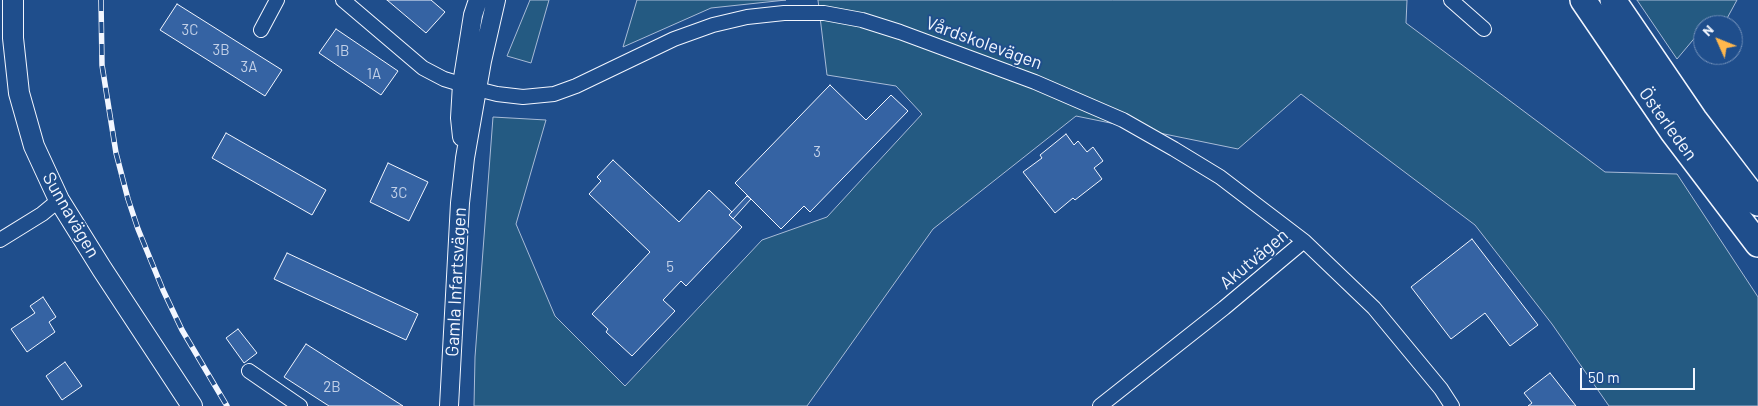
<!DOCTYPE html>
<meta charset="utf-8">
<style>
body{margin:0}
#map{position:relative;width:1758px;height:406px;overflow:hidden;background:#1f4e8c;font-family:Barlow,sans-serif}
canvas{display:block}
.north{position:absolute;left:1693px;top:15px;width:50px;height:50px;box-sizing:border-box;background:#1f4e8c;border:1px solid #7391ba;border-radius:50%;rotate:314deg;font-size:14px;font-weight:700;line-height:20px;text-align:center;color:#f2f6ff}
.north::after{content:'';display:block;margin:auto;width:18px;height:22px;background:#ffb74d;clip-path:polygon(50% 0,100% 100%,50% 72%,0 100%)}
.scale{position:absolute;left:1580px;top:368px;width:115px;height:22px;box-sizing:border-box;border:2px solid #f2f6ff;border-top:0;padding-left:6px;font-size:15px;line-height:18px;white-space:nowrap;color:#f2f6ff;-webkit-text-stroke:4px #1f4e8c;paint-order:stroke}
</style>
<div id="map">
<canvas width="1758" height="406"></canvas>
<div class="north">N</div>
<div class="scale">50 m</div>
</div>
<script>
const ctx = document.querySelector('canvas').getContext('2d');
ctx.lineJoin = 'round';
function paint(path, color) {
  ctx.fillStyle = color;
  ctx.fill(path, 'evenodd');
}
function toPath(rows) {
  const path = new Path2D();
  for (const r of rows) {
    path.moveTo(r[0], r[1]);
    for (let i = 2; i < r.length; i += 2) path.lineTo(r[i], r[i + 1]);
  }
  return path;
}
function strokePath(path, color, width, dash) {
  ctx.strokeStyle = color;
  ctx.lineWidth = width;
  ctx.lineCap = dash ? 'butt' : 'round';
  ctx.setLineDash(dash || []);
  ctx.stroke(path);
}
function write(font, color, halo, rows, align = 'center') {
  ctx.font = font + ' Barlow,sans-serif';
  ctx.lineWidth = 4;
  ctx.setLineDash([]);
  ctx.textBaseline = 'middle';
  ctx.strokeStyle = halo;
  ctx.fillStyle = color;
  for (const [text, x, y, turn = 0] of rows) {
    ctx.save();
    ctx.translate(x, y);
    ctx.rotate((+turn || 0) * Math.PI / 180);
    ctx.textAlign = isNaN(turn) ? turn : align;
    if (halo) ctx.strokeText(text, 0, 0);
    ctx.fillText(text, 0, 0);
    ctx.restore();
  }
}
const green = toPath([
 [530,0,549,0,531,63,507,56,530,0],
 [637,0,786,0,711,8,623,47,637,0],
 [818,0,1407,0,1406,23,1605,172,1677,174,1758,297,1758,406,1609,406,1552,324,1475,225,1301,94,1238,149,1076,116,933,229,807,406,474,406,475,357,493,117,546,120,516,224,555,316,625,386,762,240,827,217,922,114,896,86,827,75,818,0],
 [1637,0,1737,0,1725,22,1719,25,1703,25,1703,28,1677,59,1637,0]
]);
paint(green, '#245a82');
strokePath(green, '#a8bbd7', 1);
const building = toPath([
 [387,0,431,0,445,12,426,33,387,0],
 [177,4,282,70,265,96,160,30,177,4],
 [336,29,398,71,381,95,319,53,336,29],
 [830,85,866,120,891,95,908,111,810,212,804,206,781,229,735,183,830,85],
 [226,133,326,190,312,215,212,158,226,133],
 [1066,134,1074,145,1078,141,1087,152,1093,147,1103,161,1094,168,1102,179,1075,200,1073,198,1055,213,1023,172,1042,158,1040,155,1066,134],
 [613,160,679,222,709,190,732,212,729,215,742,227,686,286,681,281,663,300,675,311,632,356,606,332,608,329,592,314,650,252,589,194,601,181,597,177,613,160],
 [388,163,428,182,409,221,370,202,388,163],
 [747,196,751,199,733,219,729,215,747,196],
 [1472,239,1538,325,1510,346,1485,313,1451,339,1411,287,1472,239],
 [287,253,418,314,406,340,274,279,287,253],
 [43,297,56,317,49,322,55,332,27,352,11,329,35,313,30,306,43,297],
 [238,329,257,353,244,363,226,338,238,329],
 [306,344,403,406,329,406,284,377,306,344],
 [65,362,82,386,62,400,46,376,65,362],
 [1550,373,1576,406,1528,406,1532,403,1524,393,1550,373]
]);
paint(building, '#3563a3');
strokePath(building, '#f2f6ff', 1);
const minor = toPath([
 [343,0,423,68,444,79,477,89,497,94,523,97,554,94,576,86,674,39,713,25,747,17,784,13,824,13,862,20,900,32,1035,82,1123,120,1174,149,1220,177,1304,241],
 [1451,0,1484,29],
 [261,30,277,0],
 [0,240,42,214,59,200],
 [249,371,300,406],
 [1100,406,1224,308,1304,241,1374,308,1441,389,1452,406]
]);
const tertiary = toPath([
 [462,137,460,118,462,84,473,15,478,0],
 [449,406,460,203,465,158,482,61,496,0]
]);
const secondary = toPath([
 [13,0,13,38,19,93,34,146,59,200,102,269,192,406]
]);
const motorway = toPath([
 [1583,0,1673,132,1758,244],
 [1613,0,1694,119,1758,203]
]);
strokePath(minor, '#f2f6ff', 16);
strokePath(tertiary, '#f2f6ff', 20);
strokePath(secondary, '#f2f6ff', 22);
strokePath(motorway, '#f2f6ff', 28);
strokePath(minor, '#1f4e8c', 14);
strokePath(tertiary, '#1f4e8c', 18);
strokePath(secondary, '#1f4e8c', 20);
strokePath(motorway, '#1f4e8c', 25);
const rail = toPath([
 [101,0,102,65,116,153,128,199,138,229,163,290,182,330,227,406]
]);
strokePath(rail, '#f2f6ff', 5.5);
strokePath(rail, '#1f4e8c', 4, [11]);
write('15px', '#c3d1e8', null, [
 ["3C",190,30],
 ["3B",221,50],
 ["1B",342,51],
 ["3A",249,67],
 ["1A",374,74],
 ["3",817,152],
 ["3C",399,193],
 ["5",670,267],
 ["2B",332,387]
]);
write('18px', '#f2f6ff', '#1f4e8c', [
 ["Vårdskolevägen",984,43,20],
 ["Österleden",1668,124,54],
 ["Sunnavägen",71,215,60],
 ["Akutvägen",1254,259,-40],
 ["Gamla Infartsvägen",456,282,-87]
]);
</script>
